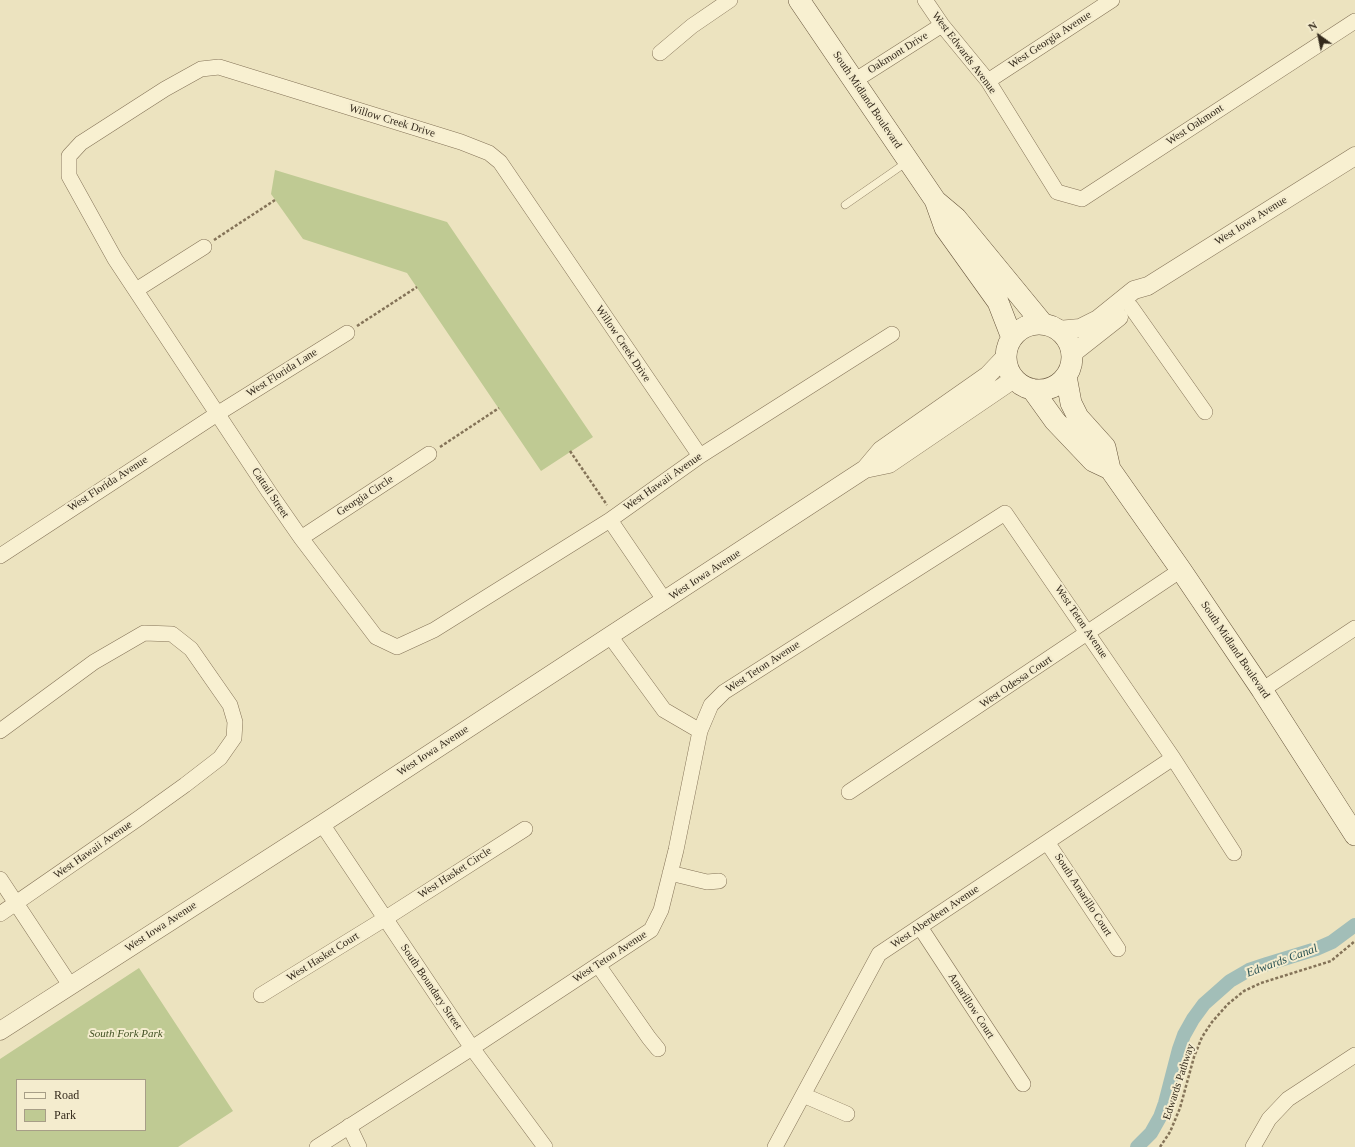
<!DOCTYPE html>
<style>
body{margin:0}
#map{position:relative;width:1355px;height:1147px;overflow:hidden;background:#ece3bf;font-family:Georgia,serif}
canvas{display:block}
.legend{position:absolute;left:16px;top:1079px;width:130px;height:52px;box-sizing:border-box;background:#f4ecce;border:1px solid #a79e87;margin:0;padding:5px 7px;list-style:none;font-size:12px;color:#342a1c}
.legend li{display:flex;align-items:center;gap:8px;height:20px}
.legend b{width:20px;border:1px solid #a79e87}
.north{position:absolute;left:1299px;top:16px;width:40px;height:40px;-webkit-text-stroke:3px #f4ecce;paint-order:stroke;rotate:327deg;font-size:11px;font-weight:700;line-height:16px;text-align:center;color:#342a1c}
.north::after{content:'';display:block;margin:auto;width:14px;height:18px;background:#342a1c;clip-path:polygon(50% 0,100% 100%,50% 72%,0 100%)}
</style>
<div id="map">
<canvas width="1355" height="1147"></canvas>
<ul class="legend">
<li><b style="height:5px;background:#f8f0d1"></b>Road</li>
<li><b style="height:11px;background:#bfca93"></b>Park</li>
</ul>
<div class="north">N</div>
</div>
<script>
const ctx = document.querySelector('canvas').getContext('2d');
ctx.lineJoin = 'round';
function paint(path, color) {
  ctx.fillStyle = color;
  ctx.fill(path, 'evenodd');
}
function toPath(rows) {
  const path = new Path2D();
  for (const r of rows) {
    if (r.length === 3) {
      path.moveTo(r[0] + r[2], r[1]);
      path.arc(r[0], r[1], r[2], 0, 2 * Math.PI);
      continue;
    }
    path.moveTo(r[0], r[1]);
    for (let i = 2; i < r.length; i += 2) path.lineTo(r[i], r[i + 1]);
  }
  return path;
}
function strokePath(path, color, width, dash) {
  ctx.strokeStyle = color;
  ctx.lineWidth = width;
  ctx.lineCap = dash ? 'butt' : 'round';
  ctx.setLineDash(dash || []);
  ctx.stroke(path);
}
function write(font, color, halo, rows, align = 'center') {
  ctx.font = font + ' Georgia,serif';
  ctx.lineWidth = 4;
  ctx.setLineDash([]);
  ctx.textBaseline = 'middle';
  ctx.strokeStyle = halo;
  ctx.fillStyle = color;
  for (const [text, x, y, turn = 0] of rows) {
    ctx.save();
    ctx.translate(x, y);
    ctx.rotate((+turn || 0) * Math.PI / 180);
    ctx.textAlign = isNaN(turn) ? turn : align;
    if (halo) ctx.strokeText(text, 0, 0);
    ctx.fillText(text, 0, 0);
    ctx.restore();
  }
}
paint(toPath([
 [275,170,447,222,593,437,541,471,407,273,303,239,271,194],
 [139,968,233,1111,178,1147,0,1147,0,1059],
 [17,1080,145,1080,145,1130,17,1130]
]), '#bfca93');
strokePath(toPath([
 [1137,1147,1151,1133,1160,1117,1165,1103,1179,1049,1184,1035,1193,1019,1204,1004,1230,981,1249,970,1267,964,1316,949,1332,942,1355,925]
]), '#a2beb8', 14);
const service = toPath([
 [845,205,907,162]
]);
const minor = toPath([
 [925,0,942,25,988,81,1057,192,1082,199,1355,21],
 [660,53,692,26,730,0],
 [854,81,942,25],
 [988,81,1112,0],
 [136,290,204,247],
 [1131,307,1205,412],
 [700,456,500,162,489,153,461,142,219,67,201,69,165,89,81,143,69,156,69,176,115,259,269,492,301,538,376,637,397,647,434,630,610,520,700,456,892,334],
 [610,520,665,601],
 [301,538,429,454],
 [0,556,217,414,347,333],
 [610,636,664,710,700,731],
 [1262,690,1355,628],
 [0,731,94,662,144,633,172,634,191,649,230,705,235,722,234,738,220,758,185,785,139,818,0,914],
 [849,792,1181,570],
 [322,824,472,1048,545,1147],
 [1047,842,1118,949],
 [670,873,707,882,719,881],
 [0,879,70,985],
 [920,927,1023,1084],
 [598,965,649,1038,658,1049],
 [261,995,386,918,525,829],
 [803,1095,847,1114],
 [349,1126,359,1147],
 [317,1147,472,1048,651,930,661,910,676,850,700,731,711,705,724,692,1005,513,1173,758,1234,853],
 [775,1147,879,954,1173,758],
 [1253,1147,1269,1119,1288,1099,1355,1055]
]);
const tertiary = toPath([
 [1058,330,1080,328,1098,319,1134,290,1148,286,1355,156],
 [1072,354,1119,317],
 [865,469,889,464,1014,379],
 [0,1031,322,824,865,469,881,450,988,375,1006,356]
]);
const secondary = toPath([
 [799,0,935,200,945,228,998,302,1012,338],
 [937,202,956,218,1043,324],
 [1039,357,33],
 [1066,376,1071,403,1078,417,1105,447,1110,469,1181,570,1262,690,1355,835],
 [1032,389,1055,421,1093,461,1110,469]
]);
strokePath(service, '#847358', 8);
strokePath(minor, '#847358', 16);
strokePath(tertiary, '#847358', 19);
strokePath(secondary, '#66543b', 22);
strokePath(toPath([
 [214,240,275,200],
 [357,326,417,287],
 [440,447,499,408],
 [570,451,607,505],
 [1160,1147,1170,1132,1180,1108,1194,1057,1202,1037,1212,1022,1228,1004,1244,991,1261,983,1331,961,1355,941]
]), '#847358', 2.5, [3, 2]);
strokePath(service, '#f8f0d1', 7);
strokePath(minor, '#f8f0d1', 15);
strokePath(tertiary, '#f8f0d1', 18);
strokePath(secondary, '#f8f0d1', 21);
write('11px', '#342a1c', '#f4ecce', [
 ["West Georgia Avenue",1050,40,-33],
 ["Oakmont Drive",898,53,-32],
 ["West Edwards Avenue",964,53,53],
 ["South Midland Boulevard",867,100,56],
 ["Willow Creek Drive",392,121,17],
 ["West Oakmont",1195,125,-33],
 ["West Iowa Avenue",1251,221,-32],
 ["Willow Creek Drive",623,344,56],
 ["West Florida Lane",282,373,-32],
 ["West Hawaii Avenue",663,482,-35],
 ["West Florida Avenue",108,484,-33],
 ["Cattail Street",270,493,56],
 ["Georgia Circle",365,496,-33],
 ["West Iowa Avenue",705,575,-33],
 ["West Teton Avenue",1081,622,56],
 ["South Midland Boulevard",1235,650,56],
 ["West Teton Avenue",763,667,-33],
 ["West Odessa Court",1016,682,-34],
 ["West Iowa Avenue",433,751,-33],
 ["West Hawaii Avenue",93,850,-35],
 ["West Hasket Circle",455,873,-33],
 ["South Amarillo Court",1083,895,57],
 ["West Aberdeen Avenue",935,917,-34],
 ["West Iowa Avenue",161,927,-33],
 ["West Hasket Court",323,957,-32],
 ["West Teton Avenue",610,957,-33],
 ["South Boundary Street",431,987,56],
 ["Amarillow Court",971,1006,57],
 ["Edwards Pathway",1179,1082,-72]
]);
write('italic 11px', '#415023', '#f4ecce', [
 ["South Fork Park",126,1034]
]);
write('italic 12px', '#2b5354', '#f4ecce', [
 ["Edwards Canal",1282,961,-20]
]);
</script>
